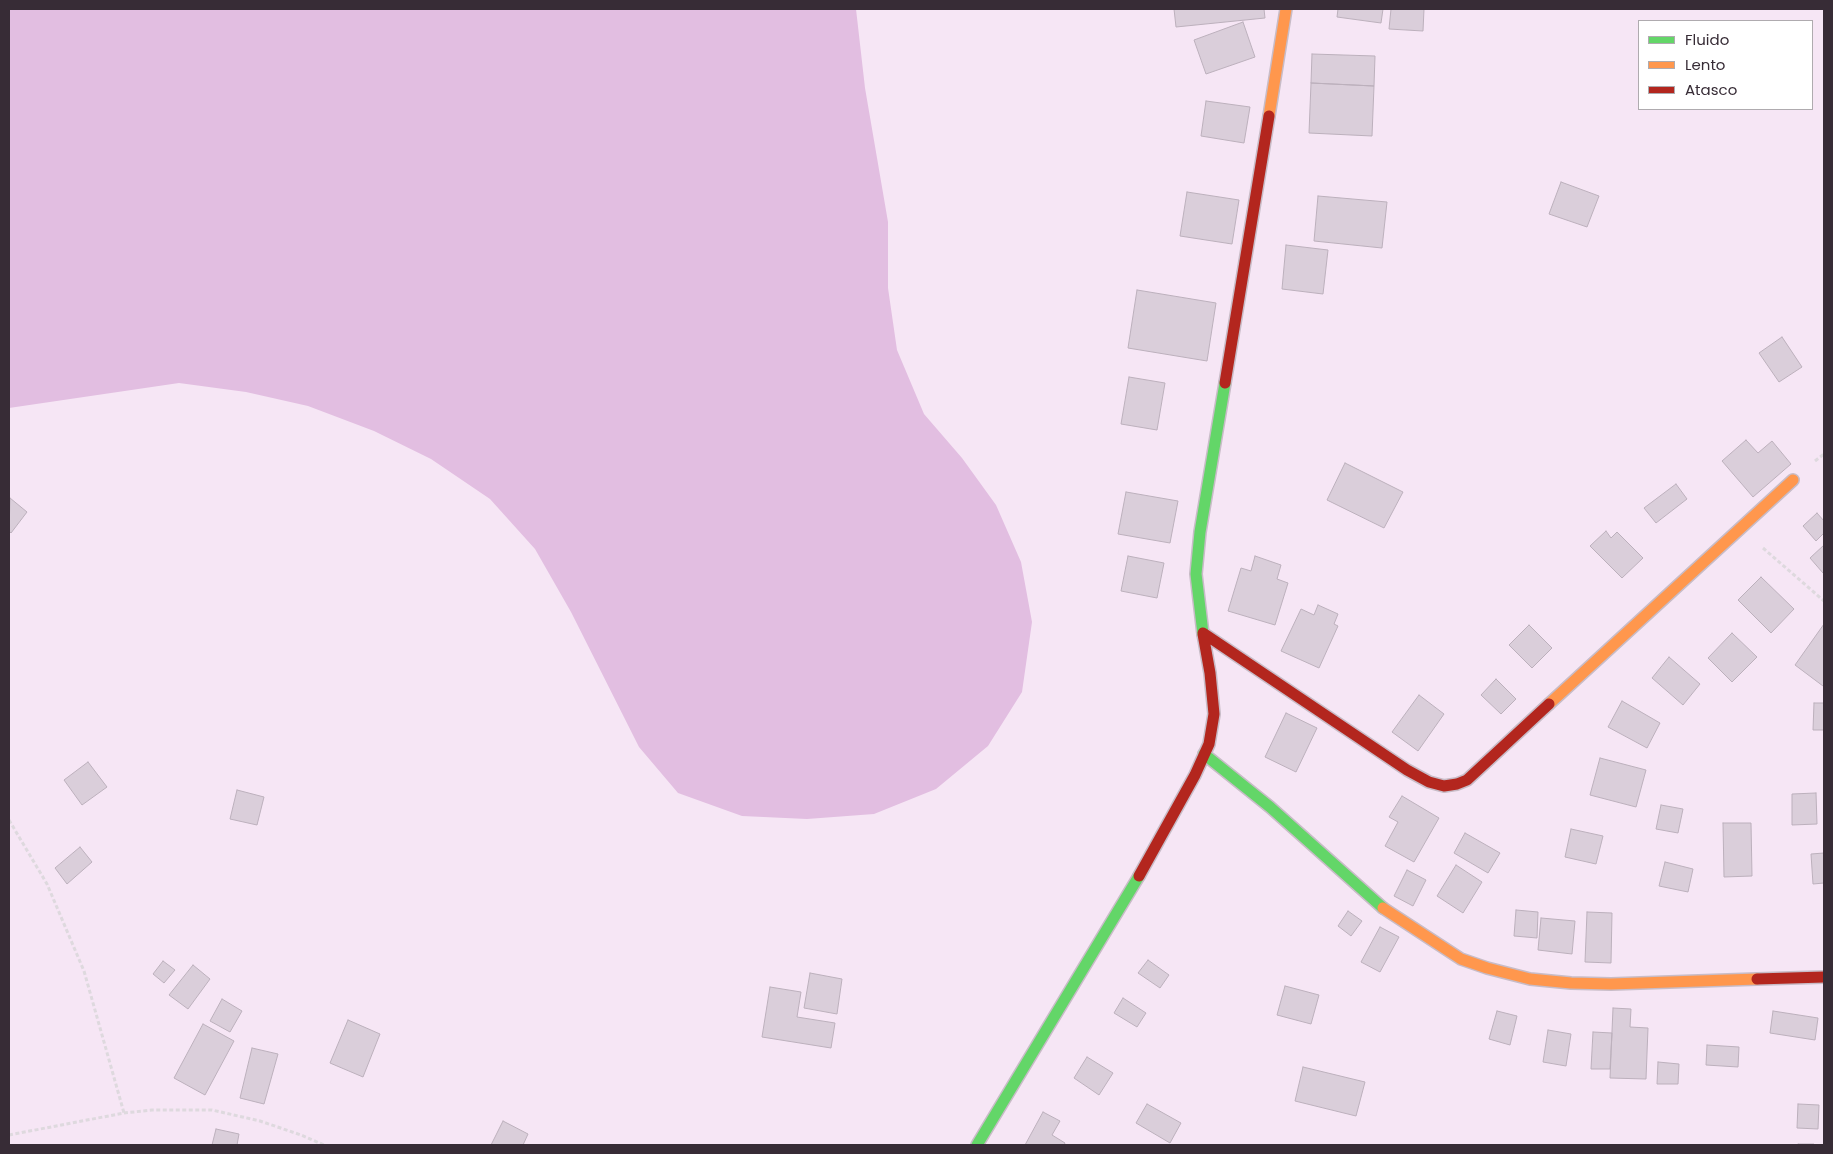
<!DOCTYPE html>
<style>
body{margin:0}
#map{position:relative;width:1833px;height:1154px;overflow:hidden;background:#f6e6f5;font-family:Poppins,sans-serif}
canvas{display:block}
.frame{position:absolute;inset:0;border:10px solid #372c36;pointer-events:none}
.legend{position:absolute;left:1638px;top:20px;width:175px;height:90px;box-sizing:border-box;background:#fff;border:1px solid #afabaf;margin:0;padding:6px 9px;list-style:none;font-size:15px;color:#372c36}
.legend li{display:flex;align-items:center;gap:10px;height:25px}
.legend b{width:25px;border:1px solid #afabaf}
</style>
<div id="map">
<canvas width="1833" height="1154"></canvas>
<div class="frame"></div>
<ul class="legend">
<li><b style="height:6px;background:#63d668"></b>Fluido</li>
<li><b style="height:6px;background:#ff974d"></b>Lento</li>
<li><b style="height:6px;background:#b3261e"></b>Atasco</li>
</ul>
</div>
<script>
const ctx = document.querySelector('canvas').getContext('2d');
ctx.lineJoin = 'round';
function paint(path, color) {
  ctx.fillStyle = color;
  ctx.fill(path, 'evenodd');
}
function toPath(rows) {
  const path = new Path2D();
  for (const r of rows) {
    path.moveTo(r[0], r[1]);
    for (let i = 2; i < r.length; i += 2) path.lineTo(r[i], r[i + 1]);
  }
  return path;
}
function strokePath(path, color, width, dash) {
  ctx.strokeStyle = color;
  ctx.lineWidth = width;
  ctx.lineCap = dash ? 'butt' : 'round';
  ctx.setLineDash(dash || []);
  ctx.stroke(path);
}
paint(toPath([
 [9,9,856,9,865,88,888,222,888,288,897,350,924,414,962,458,996,505,1021,562,1032,622,1022,692,988,746,936,789,874,814,807,819,742,816,678,793,639,747,571,612,535,549,490,499,431,459,374,431,308,406,246,392,179,383,9,408]
]), '#e2bee1');
const building = toPath([
 [1174,9,1264,9,1265,18,1176,27,1174,9],
 [1338,9,1383,9,1381,23,1337,17,1338,9],
 [1391,9,1424,9,1423,31,1389,29,1391,9],
 [1243,22,1255,57,1206,74,1194,40,1243,22],
 [1312,54,1375,56,1374,86,1311,83,1312,54],
 [1311,83,1374,86,1372,136,1309,133,1311,83],
 [1206,101,1250,107,1244,143,1201,136,1206,101],
 [1561,182,1599,196,1587,227,1549,214,1561,182],
 [1187,192,1239,200,1232,244,1180,236,1187,192],
 [1318,196,1387,202,1382,248,1314,241,1318,196],
 [1286,245,1328,250,1323,294,1282,289,1286,245],
 [1137,290,1216,303,1207,361,1128,348,1137,290],
 [1782,337,1802,367,1779,382,1759,353,1782,337],
 [1129,377,1165,383,1157,430,1121,424,1129,377],
 [1746,440,1758,453,1772,441,1791,464,1753,497,1722,461,1746,440],
 [1345,463,1403,492,1384,528,1327,500,1345,463],
 [1676,484,1687,499,1656,523,1644,508,1676,484],
 [1126,492,1178,501,1170,543,1118,534,1126,492],
 [10,498,27,512,11,533,9,531,10,498],
 [1817,513,1824,521,1824,533,1816,541,1803,526,1817,513],
 [1606,531,1611,538,1617,532,1643,558,1622,578,1590,546,1606,531],
 [1824,545,1824,572,1823,573,1810,558,1824,545],
 [1128,556,1164,563,1157,598,1121,591,1128,556],
 [1255,556,1281,565,1277,579,1288,583,1275,625,1228,611,1241,568,1251,571,1255,556],
 [1761,577,1794,609,1771,633,1738,600,1761,577],
 [1318,605,1338,614,1334,624,1338,626,1319,668,1281,651,1301,609,1314,615,1318,605],
 [1824,624,1824,685,1823,686,1795,665,1824,624],
 [1529,625,1552,648,1532,668,1509,645,1529,625],
 [1732,633,1757,657,1732,682,1708,658,1732,633],
 [1669,657,1700,684,1683,705,1652,678,1669,657],
 [1496,679,1516,699,1501,714,1481,695,1496,679],
 [1419,695,1444,714,1418,751,1392,732,1419,695],
 [1622,701,1660,723,1647,748,1608,727,1622,701],
 [1814,703,1824,703,1824,730,1813,730,1814,703],
 [1286,713,1317,728,1296,772,1265,757,1286,713],
 [1600,758,1646,770,1636,807,1590,795,1600,758],
 [88,762,107,787,82,805,64,780,88,762],
 [237,790,264,797,257,825,230,819,237,790],
 [1816,793,1817,824,1792,825,1792,794,1816,793],
 [1402,796,1439,818,1414,862,1385,846,1398,822,1389,817,1402,796],
 [1661,805,1683,809,1678,833,1656,829,1661,805],
 [1723,823,1751,823,1752,876,1724,877,1723,823],
 [1571,829,1603,836,1596,864,1565,857,1571,829],
 [1465,833,1500,853,1488,873,1454,853,1465,833],
 [80,847,92,862,67,884,55,868,80,847],
 [1824,853,1824,883,1813,884,1811,854,1824,853],
 [1665,862,1693,869,1688,892,1659,886,1665,862],
 [1456,865,1482,882,1463,913,1437,896,1456,865],
 [1407,870,1426,880,1413,906,1394,896,1407,870],
 [1516,910,1538,912,1537,938,1514,936,1516,910],
 [1348,911,1362,921,1351,936,1338,926,1348,911],
 [1587,912,1612,913,1611,963,1585,962,1587,912],
 [1541,918,1575,921,1572,954,1538,950,1541,918],
 [1380,927,1399,937,1380,972,1361,962,1380,927],
 [1148,960,1169,975,1160,988,1138,973,1148,960],
 [163,961,175,970,164,983,153,974,163,961],
 [193,965,210,979,188,1009,169,995,193,965],
 [810,973,842,979,837,1014,804,1008,810,973],
 [1285,986,1319,995,1311,1024,1277,1015,1285,986],
 [770,987,801,992,797,1017,835,1023,831,1048,762,1037,770,987],
 [1123,998,1146,1013,1137,1027,1114,1013,1123,998],
 [222,999,242,1011,230,1032,210,1021,222,999],
 [1613,1008,1631,1009,1630,1027,1648,1028,1646,1079,1610,1078,1613,1008],
 [1497,1011,1517,1016,1510,1045,1489,1039,1497,1011],
 [1773,1011,1818,1018,1815,1040,1770,1033,1773,1011],
 [348,1020,380,1034,363,1077,330,1063,348,1020],
 [203,1024,234,1041,205,1095,174,1078,203,1024],
 [1548,1030,1571,1034,1566,1066,1543,1062,1548,1030],
 [1593,1032,1612,1033,1610,1069,1591,1069,1593,1032],
 [1707,1045,1739,1047,1738,1067,1706,1065,1707,1045],
 [252,1048,278,1054,264,1104,240,1098,252,1048],
 [1087,1057,1113,1073,1099,1095,1074,1078,1087,1057],
 [1658,1062,1679,1064,1678,1084,1657,1084,1658,1062],
 [1303,1067,1365,1082,1356,1116,1295,1101,1303,1067],
 [1147,1104,1181,1123,1170,1143,1136,1123,1147,1104],
 [1798,1104,1819,1105,1818,1129,1797,1128,1798,1104],
 [1043,1112,1060,1121,1052,1135,1065,1143,1064,1145,1025,1145,1043,1112],
 [503,1121,528,1134,523,1145,491,1145,503,1121],
 [216,1129,239,1134,237,1145,212,1145,216,1129],
 [1798,1144,1814,1144,1814,1145,1797,1145,1798,1144]
]);
paint(building, '#daceda');
strokePath(building, '#bcb0bc', 1);
const fast = toPath([
 [1203,634,1196,574,1200,532,1225,383],
 [1204,754,1270,807,1383,908],
 [977,1145,1139,876]
]);
const slow = toPath([
 [1269,116,1286,9],
 [1549,704,1793,480],
 [1383,908,1461,959,1487,968,1530,979,1571,983,1611,984,1757,979]
]);
const jam = toPath([
 [1225,383,1269,116],
 [1203,633,1407,770,1429,782,1444,786,1457,784,1467,780,1549,704],
 [1139,876,1195,775,1209,744,1214,714,1210,673,1203,634],
 [1757,979,1824,977]
]);
strokePath(fast, '#c8bcc7', 14);
strokePath(slow, '#c8bcc7', 14);
strokePath(jam, '#c8bcc7', 14);
strokePath(toPath([
 [1815,461,1824,454],
 [1763,548,1824,601],
 [9,820,47,884,84,971,124,1113],
 [9,1135,124,1113,152,1110,212,1110,260,1121,301,1135,324,1145]
]), '#ded9de', 3, [4, 2.5]);
strokePath(fast, '#63d668', 11);
strokePath(slow, '#ff974d', 11);
strokePath(jam, '#b3261e', 11);
</script>
